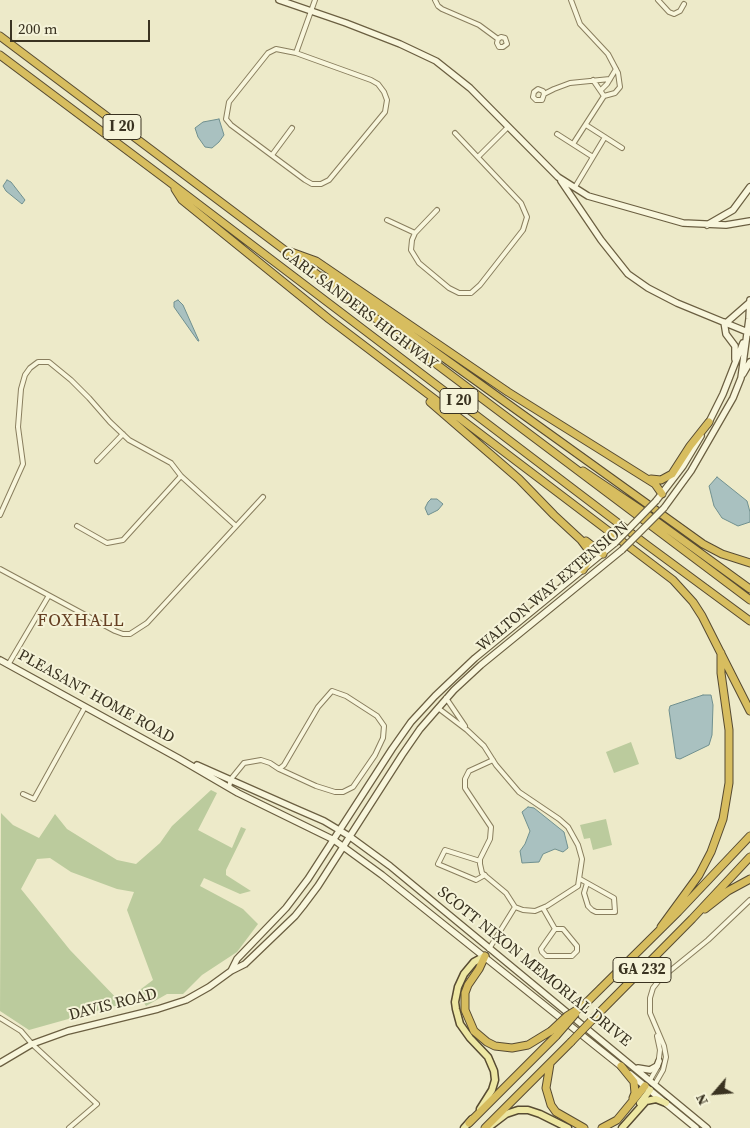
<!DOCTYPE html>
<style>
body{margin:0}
#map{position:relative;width:750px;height:1128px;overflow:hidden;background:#edeac9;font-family:"Source Serif 4",serif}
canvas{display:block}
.north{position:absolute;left:690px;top:1068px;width:50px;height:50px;-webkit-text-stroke:4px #f5f3d8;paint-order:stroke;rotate:243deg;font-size:14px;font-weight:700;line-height:20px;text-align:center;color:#3a3321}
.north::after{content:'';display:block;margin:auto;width:18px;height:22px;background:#3a3321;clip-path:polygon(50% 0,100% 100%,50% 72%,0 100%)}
.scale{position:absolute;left:10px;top:20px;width:140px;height:22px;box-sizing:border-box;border:2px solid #3a3321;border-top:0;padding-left:6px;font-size:15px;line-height:18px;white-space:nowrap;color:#3a3321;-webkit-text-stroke:4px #f5f3d8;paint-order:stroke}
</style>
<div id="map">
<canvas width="750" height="1128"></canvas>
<div class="north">N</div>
<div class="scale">200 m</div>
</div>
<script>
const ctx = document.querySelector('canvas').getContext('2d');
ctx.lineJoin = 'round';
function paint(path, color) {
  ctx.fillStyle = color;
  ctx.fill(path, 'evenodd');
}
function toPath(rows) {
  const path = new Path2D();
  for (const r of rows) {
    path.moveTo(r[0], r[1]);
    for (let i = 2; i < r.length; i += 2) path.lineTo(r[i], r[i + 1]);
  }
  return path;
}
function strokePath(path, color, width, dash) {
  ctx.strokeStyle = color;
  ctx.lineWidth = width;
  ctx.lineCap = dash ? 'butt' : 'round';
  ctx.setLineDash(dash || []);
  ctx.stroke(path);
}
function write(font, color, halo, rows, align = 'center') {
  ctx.font = font + ' "Source Serif 4",serif';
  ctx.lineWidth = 4;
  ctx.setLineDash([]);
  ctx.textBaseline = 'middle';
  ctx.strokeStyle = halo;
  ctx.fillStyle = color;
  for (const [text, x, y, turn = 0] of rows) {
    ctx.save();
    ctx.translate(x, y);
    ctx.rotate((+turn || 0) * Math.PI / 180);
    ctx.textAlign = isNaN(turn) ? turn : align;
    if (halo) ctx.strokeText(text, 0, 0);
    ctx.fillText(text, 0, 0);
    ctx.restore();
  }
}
paint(toPath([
 [631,742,639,764,614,773,606,752],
 [211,790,217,793,198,830,232,848,241,827,246,829,226,870,226,875,251,891,240,894,204,878,200,886,243,909,258,924,237,952,202,975,183,994,167,994,146,1006,137,992,153,980,127,910,134,892,117,889,71,872,50,858,37,859,21,889,70,950,122,1004,29,1030,0,1011,1,813,13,825,39,838,55,814,67,829,117,860,136,864,160,843,172,826],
 [606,819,612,845,593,850,590,838,584,839,580,825]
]), '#bbcb9d');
const water = toPath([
 [219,119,224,135,219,142,212,148,205,147,198,137,195,128,203,122,219,119],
 [7,180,11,182,25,200,22,204,6,191,3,186,7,180],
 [178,300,183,305,199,341,198,341,174,307,174,302,178,300],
 [717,477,747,501,750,512,750,522,738,526,722,518,714,506,709,486,717,477],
 [431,499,437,499,443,504,438,510,428,515,425,508,428,502,431,499],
 [703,695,711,695,713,705,712,735,709,745,680,759,676,758,669,710,670,706,703,695],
 [528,807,534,808,564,832,568,848,563,852,555,849,543,854,539,862,522,863,520,851,525,844,530,831,522,812,528,807]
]);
paint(water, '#a9c1c0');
strokePath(water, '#70908f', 1);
const street = toPath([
 [435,0,438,6,442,9,479,25,498,39,501,37,505,38,507,44,503,47,499,47,497,43,498,39],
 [571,0,580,24,608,54,618,73,620,87,615,93,604,96,593,80],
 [658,0,669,12,674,14,680,11,684,4],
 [296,53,371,80,378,84,384,92,387,100,385,112,329,180,321,184,312,184,305,180,231,125,226,119,229,102,268,53,276,49,296,53,315,0],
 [601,90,607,84,616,69],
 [544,94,543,91,538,89,534,92,533,97,536,100,542,100,544,94,554,89,570,83,610,79],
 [586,125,622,148],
 [557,134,593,157],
 [573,144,604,96],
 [272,155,292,128],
 [478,157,508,127],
 [575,187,605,137],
 [437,210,415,233,412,240,411,250,419,263,449,288,459,293,471,293,480,285,523,230,527,217,521,203,455,133],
 [387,220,415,233],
 [97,461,123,434],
 [0,515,23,464,18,427,21,389,25,375,30,368,38,362,49,362,71,380,89,398,110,422,129,440,171,463,181,476,236,526],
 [77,526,107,543,123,540,181,476],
 [0,569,115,631,123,634,130,634,147,623,263,497],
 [8,665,48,597],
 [446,698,465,726],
 [438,708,467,730,484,746,496,765,519,792,559,819,568,827,578,845,582,859,578,886,547,906,535,911,523,910,515,907],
 [493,760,469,771,465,779,465,788,491,827,490,839,480,859,480,864,482,873,506,893,515,907],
 [229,787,231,779,244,763,261,760,270,763,279,769,284,765,318,707,332,691,346,696,377,716,384,726,383,738,375,755,353,787,343,792,335,792,316,786,279,769],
 [23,794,34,799,85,707],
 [480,861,445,850,438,864,476,880,485,875],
 [580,879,614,898,615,912,596,912,592,910,588,906,584,893,587,883],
 [543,908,555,929,541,949,542,952,546,956,572,956,577,951,577,946,563,929,555,929],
 [489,949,515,907],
 [0,1018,21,1031,32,1044,97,1104,69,1128],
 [650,1080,658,1066,660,1050,657,1036],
 [655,1084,663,1070,666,1057,664,1046,650,1013,650,998,653,988,660,979,708,940,750,900]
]);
const secondary = toPath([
 [279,0,346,23,400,44,436,61,470,88,558,177,588,196,683,223,726,225,750,221],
 [561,181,601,240,628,274,648,288,677,303,750,333],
 [707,225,733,210,750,187],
 [724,322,726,334,735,346,735,359],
 [726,323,750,302],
 [743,374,750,362],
 [708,424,723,394,743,343],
 [656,501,683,466,701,436],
 [664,508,691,471,733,398,741,378,749,319,750,300],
 [0,660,178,758,238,793,334,840,382,875,623,1068],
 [197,765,294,808,324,821,349,836,390,866,707,1128],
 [231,971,237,959,286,908,308,879,392,749,411,722,435,696,475,658,615,543],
 [0,1063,32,1044,68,1031,158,1009,186,1000,209,987,231,971,245,964,295,916,303,906,318,886,402,755,420,729,454,690,481,665,622,550],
 [638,1068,650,1070,657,1066,659,1061],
 [630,1074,696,1128]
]);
const primary = toPath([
 [640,1103,650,1090],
 [480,1109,492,1090,495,1080,494,1071,488,1057,470,1038,460,1024,456,1009,455,1002,458,987,464,974,474,962,485,956],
 [489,1127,506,1114,518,1110,528,1110,540,1114,568,1128],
 [464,1128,472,1119],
 [622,1128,646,1101,656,1099,666,1103]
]);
const highway = toPath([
 [0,36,750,600],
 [0,55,168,181,647,545,750,621],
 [175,189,182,200,329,319,673,580,693,602,702,616,750,711],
 [291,252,316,261,508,392,655,484,662,494],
 [320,276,334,279,703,544,722,554,750,563],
 [430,402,519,479,554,515,581,540,587,548,589,554,588,561,583,570],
 [583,471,641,510,750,589],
 [651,479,661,480,672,474,690,446,709,422],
 [586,541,603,554],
 [705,909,728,891,750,879],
 [661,927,699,875,711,852,723,819,729,783,729,730,721,673,721,653],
 [485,956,479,969,468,985,465,993,465,1010,474,1031,487,1042,495,1046,512,1048,528,1045,551,1031],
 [583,1006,678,912,750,836],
 [592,1020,692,919,750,857],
 [550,1064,546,1088,551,1105,556,1112,584,1128],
 [621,1066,634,1082,635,1093,633,1098],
 [469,1123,556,1036],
 [485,1128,571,1042],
 [602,1128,617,1120,645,1086]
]);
strokePath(street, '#897e5e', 6);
strokePath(secondary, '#6b5f41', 8);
strokePath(primary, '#574b32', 9);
strokePath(highway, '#574b32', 9);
strokePath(street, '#f8f6dc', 4);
strokePath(secondary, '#f8f6dc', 5.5);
strokePath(primary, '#ede7a3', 6);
strokePath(highway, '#d7bd5f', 7);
const secondaryBridge = toPath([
 [615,543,656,501],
 [622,550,664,508]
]);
const highwayBridge = toPath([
 [551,1031,567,1016,583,1006],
 [556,1036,576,1013],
 [571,1042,592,1020]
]);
strokePath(secondaryBridge, '#6b5f41', 8, []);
strokePath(highwayBridge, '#574b32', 9, []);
strokePath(secondaryBridge, '#f8f6dc', 5.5);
strokePath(highwayBridge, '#d7bd5f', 7);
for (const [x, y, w] of [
 [122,127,38],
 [459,401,38],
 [642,970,58]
]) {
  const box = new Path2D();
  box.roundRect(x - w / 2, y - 12.5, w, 25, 4);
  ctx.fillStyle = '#f5f3d8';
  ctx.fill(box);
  strokePath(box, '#3a3321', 1);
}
write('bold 15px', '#3a3321', null, [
 ["I 20",122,127],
 ["I 20",459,401],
 ["GA 232",642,970]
]);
write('16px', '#3a3321', '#f5f3d8', [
 ["CARL SANDERS HIGHWAY",359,309,37],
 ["WALTON WAY EXTENSION",553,587,-40],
 ["PLEASANT HOME ROAD",96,697,29],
 ["SCOTT NIXON MEMORIAL DRIVE",534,967,39],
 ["DAVIS ROAD",113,1005,-14]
]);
ctx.letterSpacing = '1px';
write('18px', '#653f22', '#f5f3d8', [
 ["FOXHALL",81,621]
]);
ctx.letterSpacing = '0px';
</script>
